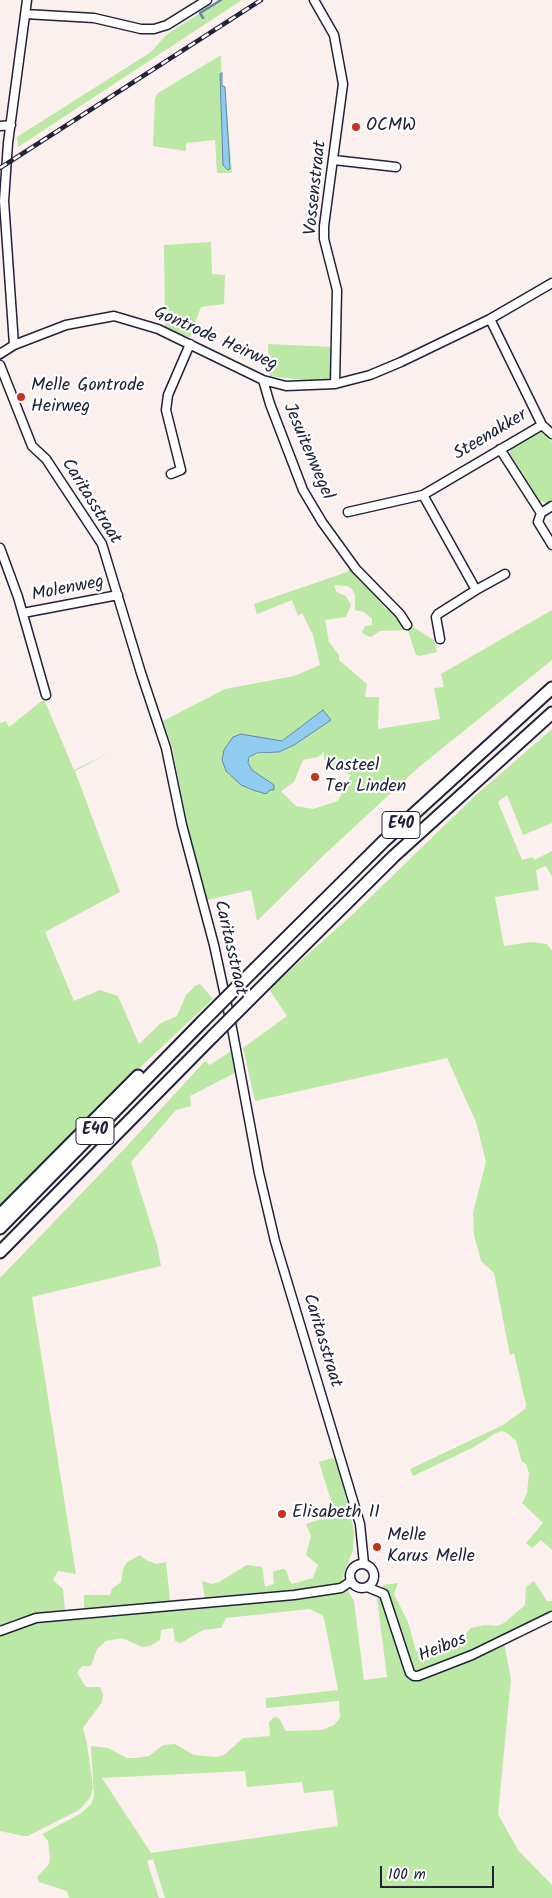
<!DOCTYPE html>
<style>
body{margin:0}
#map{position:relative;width:552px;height:1898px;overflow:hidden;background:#fcf0ee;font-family:Kalam,sans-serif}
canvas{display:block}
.scale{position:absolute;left:380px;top:1866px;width:114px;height:22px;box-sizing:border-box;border:2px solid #22223b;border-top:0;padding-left:6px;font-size:15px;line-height:18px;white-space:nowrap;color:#22223b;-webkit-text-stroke:4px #fff;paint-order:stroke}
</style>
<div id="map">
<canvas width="552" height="1898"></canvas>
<div class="scale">100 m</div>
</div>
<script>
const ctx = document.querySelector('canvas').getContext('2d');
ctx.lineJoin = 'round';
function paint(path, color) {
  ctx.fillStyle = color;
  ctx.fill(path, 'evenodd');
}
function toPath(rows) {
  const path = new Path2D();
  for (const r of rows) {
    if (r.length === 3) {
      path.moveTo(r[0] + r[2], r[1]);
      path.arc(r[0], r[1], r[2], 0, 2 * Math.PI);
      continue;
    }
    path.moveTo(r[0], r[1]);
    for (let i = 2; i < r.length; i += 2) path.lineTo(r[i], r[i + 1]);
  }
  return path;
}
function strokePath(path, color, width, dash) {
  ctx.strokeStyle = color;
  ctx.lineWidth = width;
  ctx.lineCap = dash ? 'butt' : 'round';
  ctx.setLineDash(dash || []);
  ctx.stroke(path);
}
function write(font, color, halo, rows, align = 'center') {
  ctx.font = font + ' Kalam,sans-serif';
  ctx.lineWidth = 4.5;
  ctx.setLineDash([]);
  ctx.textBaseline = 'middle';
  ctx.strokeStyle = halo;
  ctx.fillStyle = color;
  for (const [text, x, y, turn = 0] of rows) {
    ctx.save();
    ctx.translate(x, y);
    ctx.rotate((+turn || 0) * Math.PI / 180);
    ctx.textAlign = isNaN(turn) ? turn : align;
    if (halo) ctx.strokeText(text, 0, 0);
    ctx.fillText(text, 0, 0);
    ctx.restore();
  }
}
paint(toPath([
 [221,0,242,0,18,147,17,137,151,52,167,34],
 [221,55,222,85,225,86,232,173,217,173,215,140,186,143,186,151,153,146,155,98,158,93],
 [211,242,212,274,225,275,224,304,201,307,190,337,165,329,164,245],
 [268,344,334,347,330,378,324,381,304,380,269,376],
 [541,430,546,431,552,442,552,500,546,503,540,501,510,454,510,449],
 [351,568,385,608,414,624,413,627,434,640,437,652,420,656,416,655,408,631,405,630,380,631,371,637,365,635,362,632,365,626,372,625,372,619,364,612,355,610,355,595,352,589,347,586,336,585,334,587,337,592,346,596,351,605,346,617,325,620,329,642,339,655,339,660,367,684,365,697,379,697,378,729,440,719,434,688,444,687,441,674,552,610,552,660,419,767,325,854,257,921,251,890,207,900,189,833,172,746,163,721,225,689,294,676,320,665,313,635,302,613,298,616,292,600,257,614,254,604,347,572],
 [323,710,331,720,294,745,279,752,251,755,248,763,252,770,258,775,230,776,226,771,223,754,230,740,267,738,282,741],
 [324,752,324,759,329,766,351,775,338,801,313,809,296,806,281,791,294,782,303,760,318,757],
 [44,699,74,770,113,751,75,771,120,892,45,932,74,1001,100,990,118,996,139,1044,161,1023,177,1016,186,995,195,986,200,984,213,999,148,1060,0,1209,0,723,6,721,9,727],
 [552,729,552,823,523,835,507,795,498,802,522,860,533,857,534,860,552,851,552,877,546,866,536,870,539,890,495,897,504,946,531,942,547,944,552,951,552,1550,541,1540,532,1548,526,1543,543,1523,522,1503,527,1493,529,1473,526,1464,522,1462,516,1441,507,1433,502,1431,496,1433,474,1447,413,1476,410,1469,503,1425,525,1409,526,1405,514,1353,510,1355,494,1273,481,1261,474,1235,473,1213,486,1162,476,1122,447,1058,255,1101,243,1048,287,1016,269,989,353,914,477,794],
 [231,1051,235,1073,190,1096,191,1106,176,1110,131,1162,157,1245,161,1266,32,1297,76,1574,58,1571,53,1580,63,1589,65,1610,15,1619,0,1626,0,1278,126,1147,205,1061,210,1065],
 [332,1458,337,1460,354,1531,353,1550,343,1576,344,1584,354,1601,364,1680,387,1677,377,1599,383,1585,398,1583,394,1594,408,1622,416,1651,421,1654,436,1655,448,1652,471,1628,485,1625,497,1626,504,1623,525,1605,526,1587,534,1581,547,1601,552,1601,552,1620,504,1643,511,1679,498,1814,518,1850,552,1885,552,1898,165,1898,153,1859,147,1861,159,1898,69,1898,67,1891,39,1882,37,1877,49,1864,50,1858,48,1841,42,1834,80,1814,91,1804,94,1796,91,1746,108,1748,127,1758,135,1758,149,1756,163,1745,175,1744,194,1755,216,1757,224,1755,243,1738,270,1736,269,1722,274,1717,279,1718,286,1731,322,1730,334,1725,340,1718,339,1701,266,1708,266,1698,338,1690,324,1618,322,1615,309,1609,226,1618,221,1628,203,1630,181,1643,175,1641,173,1628,161,1630,160,1640,150,1646,142,1647,122,1638,106,1641,97,1649,91,1666,82,1666,77,1673,86,1687,100,1687,103,1694,102,1702,83,1728,87,1744,93,1788,90,1798,79,1810,28,1836,23,1836,0,1831,0,1635,27,1624,149,1612,148,1604,84,1610,84,1595,110,1595,112,1589,121,1582,123,1569,127,1562,140,1555,146,1560,156,1564,166,1562,170,1600,205,1598,202,1581,212,1584,219,1582,247,1565,262,1567,265,1587,274,1584,273,1572,278,1570,284,1569,287,1572,289,1580,292,1584,313,1578,318,1565,306,1555,311,1536,306,1524,335,1514,319,1462],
 [245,1771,247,1787,302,1782,304,1793,333,1790,338,1826,151,1853,102,1778]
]), '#bce8a5');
const water = toPath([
 [222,73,222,86,225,87,230,169,228,170,223,165,220,74,222,73],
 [323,710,331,720,294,745,279,752,257,753,249,757,248,763,252,770,274,785,274,790,270,790,266,794,253,790,241,785,226,771,222,760,224,750,233,737,241,734,282,741,323,710]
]);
paint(water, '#90cbf0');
strokePath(water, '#6487a8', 1);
strokePath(toPath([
 [203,18,200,13,221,0]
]), '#6487a8', 2.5);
const minor = toPath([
 [314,0,334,35,343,84,324,226,324,239,337,290,335,384],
 [25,14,94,18,141,29,154,29,167,25,207,0],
 [0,126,11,125],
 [334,160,396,167],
 [490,319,542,425,552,434],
 [14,345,4,201,8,143,27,0],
 [0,354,14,345,66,325,114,316,158,329,263,380,286,386,335,384,370,375,401,362,490,319,552,283],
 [0,365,32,446,46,459,102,544,141,673,166,748,182,825,214,945,232,1028,259,1173,275,1241,360,1524,364,1564],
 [263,380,270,404,303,490,322,522,356,569,400,614,407,625],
 [500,449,541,513],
 [171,474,181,470,166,410,168,395,190,344],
 [423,495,476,590,438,614,436,617,440,639],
 [552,506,541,513,538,522,552,545],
 [348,512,423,495,542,425],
 [0,548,18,597,46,695],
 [476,590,505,574],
 [23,613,118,595],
 [362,1576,12],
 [367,1587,384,1594,410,1673,414,1676,418,1676,472,1655,552,1616],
 [0,1631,36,1618,294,1595,341,1588,350,1582]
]);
const highway = toPath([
 [256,968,383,842,552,688],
 [270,979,394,856,552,713],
 [0,1215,138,1076],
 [0,1228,202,1022],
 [0,1252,213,1036]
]);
strokePath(minor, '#22223b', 11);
strokePath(highway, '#22223b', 15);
strokePath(minor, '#fff', 8);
strokePath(highway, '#fff', 11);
const rail = toPath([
 [0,168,261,0]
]);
strokePath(rail, '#22223b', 4.5);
strokePath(rail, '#fff', 2.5, [8]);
const highwayBridge = toPath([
 [202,1022,256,968],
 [213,1036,270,979]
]);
strokePath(highwayBridge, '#22223b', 15, []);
strokePath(highwayBridge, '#fff', 11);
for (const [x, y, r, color] of [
 [356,127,5,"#c8321e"],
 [21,397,5,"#c8321e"],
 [315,777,5,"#c8321e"],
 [282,1514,5,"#c8321e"],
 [377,1547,5,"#c8321e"]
]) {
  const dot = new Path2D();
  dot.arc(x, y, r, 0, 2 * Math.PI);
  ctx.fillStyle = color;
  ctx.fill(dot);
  strokePath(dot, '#fff', 2);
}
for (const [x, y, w] of [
 [401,825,38],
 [95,1131,38]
]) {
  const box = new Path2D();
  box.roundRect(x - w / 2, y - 13.5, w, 27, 4);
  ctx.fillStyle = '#fff';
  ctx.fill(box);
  strokePath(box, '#22223b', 1);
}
write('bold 16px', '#22223b', null, [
 ["E40",401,825],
 ["E40",95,1131]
]);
write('18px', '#22223b', '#fff', [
 ["OCMW",366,127],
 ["Melle Gontrode",31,387],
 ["Heirweg",31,408],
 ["Kasteel",325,767],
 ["Ter Linden",325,788],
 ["Elisabeth II",292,1514],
 ["Melle",387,1537],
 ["Karus Melle",387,1558]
], 'left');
write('18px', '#22223b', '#fff', [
 ["Vossenstraat",317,188,-84],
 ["Gontrode Heirweg",215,340,24],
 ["Steenakker",491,436,-31],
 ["Jesuitenwegel",307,452,67],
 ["Caritasstraat",90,502,58],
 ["Molenweg",68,590,-11],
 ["Caritasstraat",229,948,77],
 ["Caritasstraat",321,1341,73],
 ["Heibos",443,1649,-22]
]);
</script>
